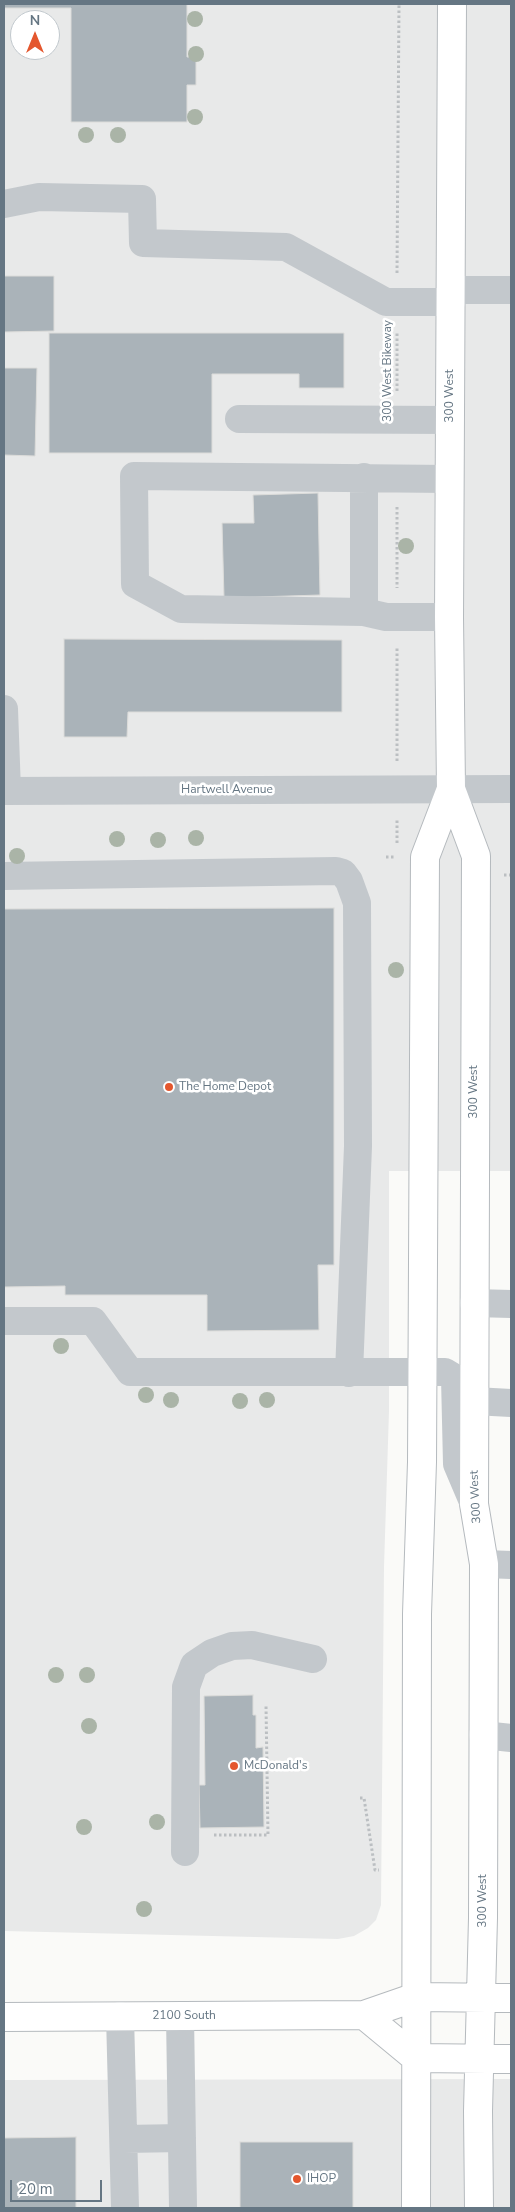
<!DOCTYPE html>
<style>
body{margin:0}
#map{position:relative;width:515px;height:2212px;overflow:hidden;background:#fafaf8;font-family:"Nunito Sans",sans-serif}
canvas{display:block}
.frame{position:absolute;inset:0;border:5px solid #657683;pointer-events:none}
.north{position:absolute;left:10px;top:10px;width:50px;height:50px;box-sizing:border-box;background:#fff;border:1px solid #c1c8cd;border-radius:50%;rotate:0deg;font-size:14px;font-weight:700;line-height:20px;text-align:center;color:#657683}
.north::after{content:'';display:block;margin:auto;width:18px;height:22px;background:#e4572e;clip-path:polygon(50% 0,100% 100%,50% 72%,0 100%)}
.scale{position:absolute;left:10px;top:2180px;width:92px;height:22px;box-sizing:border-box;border:2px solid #657683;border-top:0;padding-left:6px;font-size:15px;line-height:18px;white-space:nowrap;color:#657683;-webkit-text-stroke:4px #fff;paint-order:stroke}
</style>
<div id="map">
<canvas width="515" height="2212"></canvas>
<div class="frame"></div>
<div class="north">N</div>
<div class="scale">20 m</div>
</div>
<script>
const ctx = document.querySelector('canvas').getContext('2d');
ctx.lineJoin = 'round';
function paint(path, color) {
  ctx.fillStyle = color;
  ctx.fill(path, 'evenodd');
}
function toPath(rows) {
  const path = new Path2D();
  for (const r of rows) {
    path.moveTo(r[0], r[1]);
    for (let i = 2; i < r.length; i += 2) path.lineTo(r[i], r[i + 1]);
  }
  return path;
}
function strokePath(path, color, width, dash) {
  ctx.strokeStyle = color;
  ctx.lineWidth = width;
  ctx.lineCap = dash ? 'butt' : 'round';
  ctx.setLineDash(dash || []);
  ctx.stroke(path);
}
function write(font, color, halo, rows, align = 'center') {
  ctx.font = font + ' "Nunito Sans",sans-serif';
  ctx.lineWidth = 5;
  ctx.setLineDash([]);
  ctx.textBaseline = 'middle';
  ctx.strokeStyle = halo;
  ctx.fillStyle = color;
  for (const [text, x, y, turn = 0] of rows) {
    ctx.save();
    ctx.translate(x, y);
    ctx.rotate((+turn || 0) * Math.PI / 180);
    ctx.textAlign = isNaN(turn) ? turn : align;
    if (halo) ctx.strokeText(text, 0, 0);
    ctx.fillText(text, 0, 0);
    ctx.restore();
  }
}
paint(toPath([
 [4,4,511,4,511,1171,389,1171,389,1411,384,1567,381,1905,376,1920,368,1928,354,1936,338,1939,4,1931],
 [20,20,50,20,50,50,20,50],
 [511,2079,511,2208,4,2208,4,2080]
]), '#e8e9e9');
const building = toPath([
 [4,4,187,4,187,57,196,57,196,85,187,85,187,122,71,122,71,8,4,8,4,4],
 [4,276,54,276,54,331,4,332,4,276],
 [49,333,344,333,344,388,299,388,299,374,212,374,212,453,49,453,49,333],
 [4,368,37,368,35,456,4,455,4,368],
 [318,493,320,595,224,598,222,523,254,523,253,495,318,493],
 [64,639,342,640,342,712,128,712,127,737,64,737,64,639],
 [334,908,334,1265,318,1265,319,1330,207,1331,207,1295,65,1295,65,1286,4,1287,4,909,334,908],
 [253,1695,253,1715,256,1715,256,1748,263,1747,264,1827,200,1828,199,1785,205,1785,204,1696,253,1695],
 [76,2137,76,2208,4,2208,4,2138,76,2137],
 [240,2142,353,2142,353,2208,240,2208,240,2142]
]);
paint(building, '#aab3b9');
strokePath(building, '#dcdcda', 1);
const major = toPath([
 [452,4,449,617,451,789,476,856,474,1504,484,1564,483,1918,478,2111,479,2208],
 [364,2015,416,2058,511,2059],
 [4,2017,364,2015,416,1997,511,1998],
 [416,2208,417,1614,422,1462,425,857,451,789]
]);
strokePath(major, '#b5babe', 30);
strokePath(toPath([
 [397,273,399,4],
 [397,391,397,332],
 [397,507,397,588],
 [397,761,397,647],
 [397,843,397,819],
 [386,857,396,857],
 [504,875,511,875],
 [360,1798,364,1798,375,1870,379,1870],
 [214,1835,268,1835,266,1705]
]), '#bbbfc2', 3, [2.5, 2.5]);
strokePath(toPath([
 [4,204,39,197,142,199,143,243,286,247,386,302,451,302],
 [451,290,511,290],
 [239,419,450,420],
 [364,477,364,612,386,617,449,617],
 [364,612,181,609,135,584,134,476,449,479],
 [4,709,7,791],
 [4,791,511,789],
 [4,876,336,871,343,873,349,881,357,903,358,1146,349,1373],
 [474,1303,511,1304],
 [4,1321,93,1321,130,1372,445,1372,455,1378,457,1464,474,1504],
 [474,1401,511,1403],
 [484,1564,511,1565],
 [483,1735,511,1738],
 [185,1852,186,1687,194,1665,212,1653,232,1646,252,1645,313,1659],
 [120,2016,125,2208],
 [180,2016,183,2208],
 [124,2139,182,2138]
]), '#c3c8cc', 28);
strokePath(major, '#fff', 28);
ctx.fillStyle = '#aab4a7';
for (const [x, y] of [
 [195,19],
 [196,54],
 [195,117],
 [86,135],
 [118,135],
 [406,546],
 [196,838],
 [117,839],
 [158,840],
 [17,856],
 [396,970],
 [61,1346],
 [146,1395],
 [171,1400],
 [267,1400],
 [240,1401],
 [56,1675],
 [87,1675],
 [89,1726],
 [157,1822],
 [84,1827],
 [144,1909]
]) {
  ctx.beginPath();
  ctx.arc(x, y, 8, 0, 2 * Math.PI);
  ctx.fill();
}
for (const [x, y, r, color] of [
 [169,1087,5,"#e4572e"],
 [234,1766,5,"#e4572e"],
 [297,2179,5,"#e4572e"]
]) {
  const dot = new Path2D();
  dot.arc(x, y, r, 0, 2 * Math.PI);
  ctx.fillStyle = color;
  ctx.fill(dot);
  strokePath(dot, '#fff', 2);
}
write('12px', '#657683', '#fff', [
 ["300 West Bikeway",388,371,-90],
 ["300 West",450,396,-90],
 ["Hartwell Avenue",227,790],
 ["300 West",474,1092,-90],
 ["300 West",476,1497,-93],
 ["300 West",483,1901,-90],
 ["2100 South",184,2016]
]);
write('12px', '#657683', '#fff', [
 ["The Home Depot",179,1087],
 ["McDonald's",244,1766],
 ["IHOP",307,2179]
], 'left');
</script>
